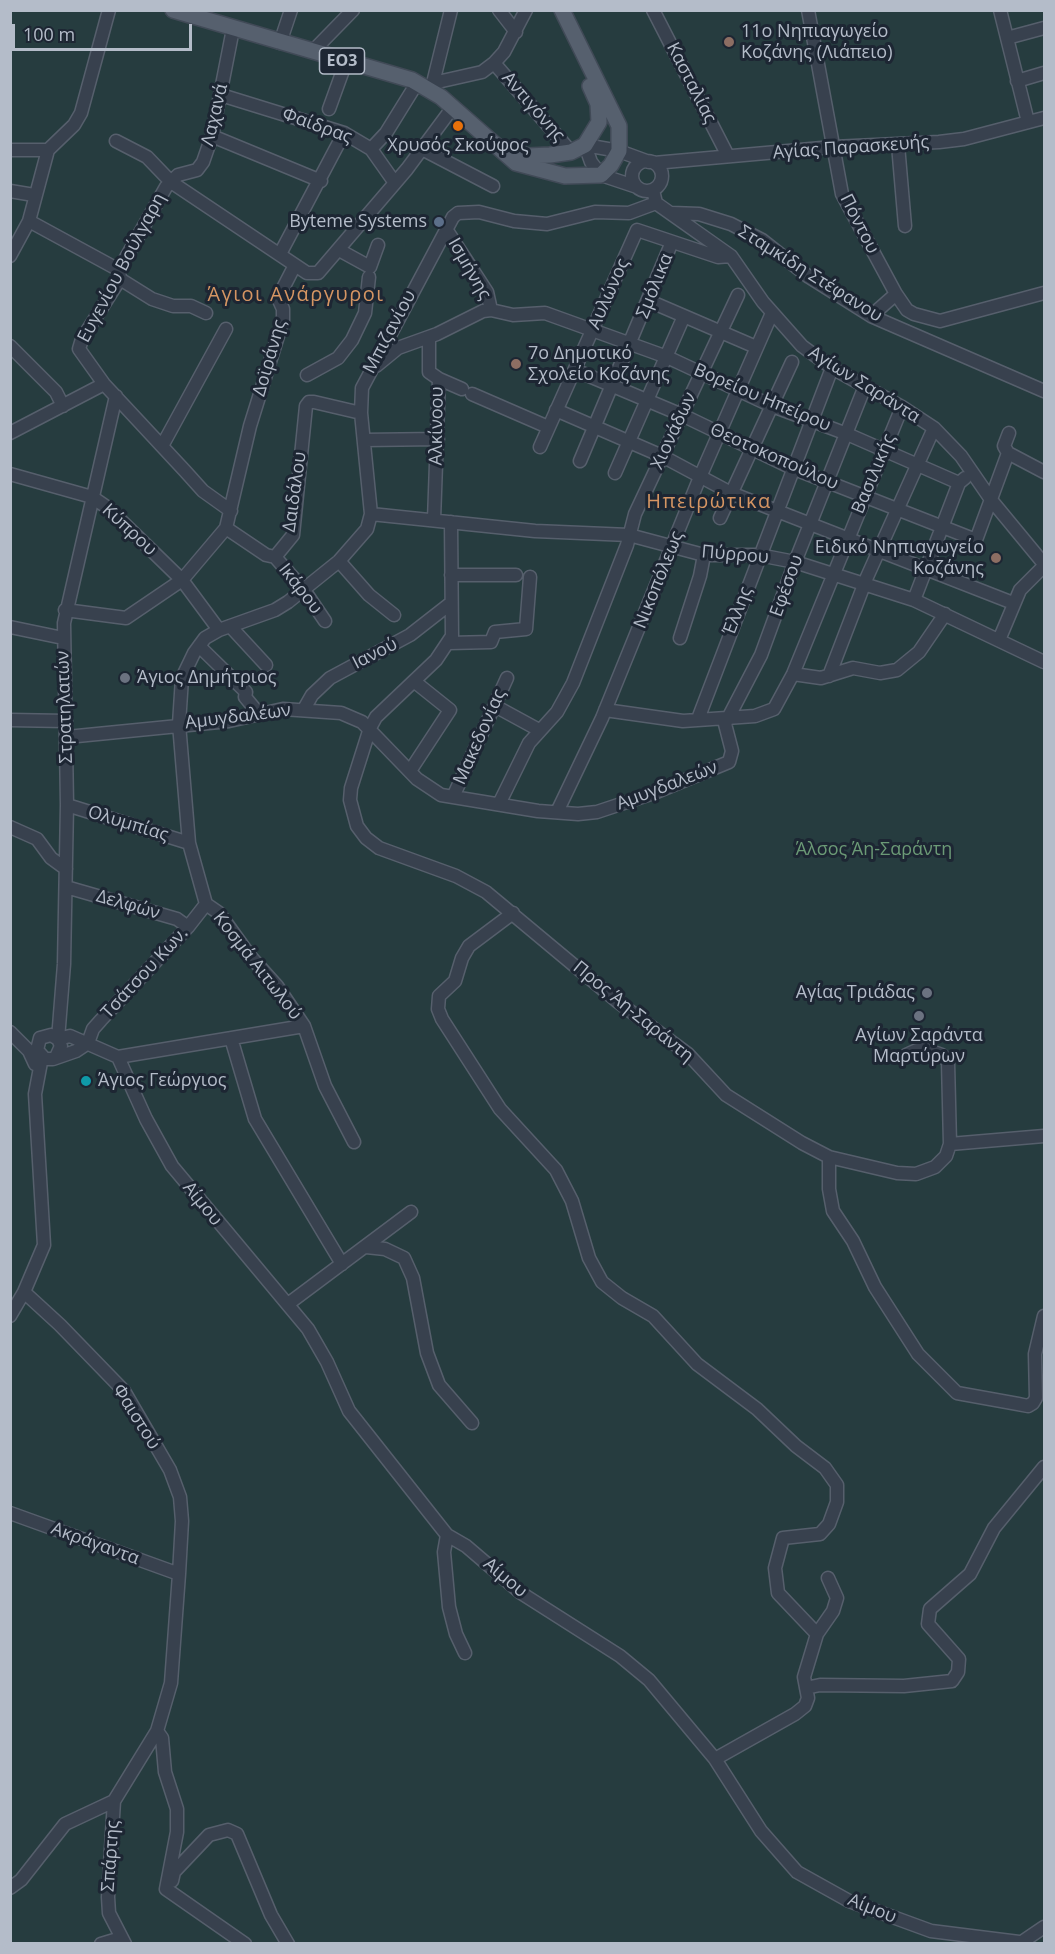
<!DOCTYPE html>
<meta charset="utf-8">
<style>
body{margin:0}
#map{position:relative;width:1055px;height:1954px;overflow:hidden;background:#242f3e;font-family:"Open Sans",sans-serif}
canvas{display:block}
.frame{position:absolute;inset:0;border:12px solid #b4bcc9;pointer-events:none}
.scale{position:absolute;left:12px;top:24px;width:180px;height:27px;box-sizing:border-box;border:3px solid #b4bcc9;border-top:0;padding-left:8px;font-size:18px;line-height:21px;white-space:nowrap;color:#b4bcc9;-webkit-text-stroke:4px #1d2633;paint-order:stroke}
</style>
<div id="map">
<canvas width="1055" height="1954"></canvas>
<div class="frame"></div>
<div class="scale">100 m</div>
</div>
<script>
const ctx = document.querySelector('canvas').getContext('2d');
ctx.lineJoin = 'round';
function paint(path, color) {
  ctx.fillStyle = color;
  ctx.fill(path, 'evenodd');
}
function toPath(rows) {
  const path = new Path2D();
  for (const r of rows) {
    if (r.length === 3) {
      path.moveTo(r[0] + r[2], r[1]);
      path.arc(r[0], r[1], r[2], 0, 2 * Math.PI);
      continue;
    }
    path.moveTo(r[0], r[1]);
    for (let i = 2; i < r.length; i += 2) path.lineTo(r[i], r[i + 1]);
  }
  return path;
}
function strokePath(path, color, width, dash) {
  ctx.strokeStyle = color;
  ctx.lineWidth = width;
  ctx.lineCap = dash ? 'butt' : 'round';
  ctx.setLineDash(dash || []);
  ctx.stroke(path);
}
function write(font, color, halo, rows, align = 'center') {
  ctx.font = font + ' "Open Sans",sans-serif';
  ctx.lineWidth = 6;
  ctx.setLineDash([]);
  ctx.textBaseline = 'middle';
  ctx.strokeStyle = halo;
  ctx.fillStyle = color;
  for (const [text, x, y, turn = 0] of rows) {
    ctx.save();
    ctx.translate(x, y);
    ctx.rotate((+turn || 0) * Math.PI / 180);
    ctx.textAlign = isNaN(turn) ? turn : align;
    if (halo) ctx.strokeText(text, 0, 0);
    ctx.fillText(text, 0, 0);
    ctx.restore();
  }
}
paint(toPath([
 [11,11,1044,11,1044,1943,11,1943]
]), '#263c3f');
const minor = toPath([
 [499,10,516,32],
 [653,10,728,156],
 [808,10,842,194,896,294,871,316],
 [1000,10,1028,122],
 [1007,38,1044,28],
 [280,43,291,10],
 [312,52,353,10],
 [494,63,571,152],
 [1017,81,1044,73],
 [433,83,451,10],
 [428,88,433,83,482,72,494,63,504,52,526,10],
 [221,95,344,133,371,149,395,183],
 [329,109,346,62],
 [212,136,321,181],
 [116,141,147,157,171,182,295,265,307,273,318,273,407,169,453,107],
 [898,145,905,226],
 [371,149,386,133,417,83],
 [422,149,493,186],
 [10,150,48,150],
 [647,176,15],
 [654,163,833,147,939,142,964,139,1044,118],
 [637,187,601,175,591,162,585,145,619,151,649,162],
 [653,190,656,203,731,256,763,302,802,346,832,368,902,407,934,428,961,456,992,501,1044,564],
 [10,191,34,195],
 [672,213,699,214,731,224,762,240,809,277,871,316,1044,391],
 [29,221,119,270],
 [446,229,487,292,491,310],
 [339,250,370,267,378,245],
 [280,254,344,133],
 [10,256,29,221,48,150,74,125,81,113,109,10],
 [120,279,152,299,173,306,191,306,206,313],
 [896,294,907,310,914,314,940,321,1044,293],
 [649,301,756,347],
 [429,337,429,372,439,379,434,520],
 [10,346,56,392,63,406],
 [376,366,398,348,437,334,483,311,491,310,513,315,545,313,667,357,772,406,847,434,959,483],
 [575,370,682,415,792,468,976,540,1008,453,1004,446,1009,433],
 [307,375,338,358,352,340,365,313,369,277],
 [439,379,462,389],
 [472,394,548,427],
 [116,396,64,623,67,805,64,964,58,1039,70,1036,118,1057,304,1026],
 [556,410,662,456,731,493,1013,603],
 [10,433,104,384],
 [364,440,438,439],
 [162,446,226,329],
 [540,447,637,230,718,257,731,256],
 [1008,453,1044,472],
 [580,461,672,242],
 [615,473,684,316],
 [10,474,92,497,108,508,182,580,219,630],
 [231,511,203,491,185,471,104,384,79,349,82,339,120,279,119,270,166,187,178,175,197,170,203,162,212,136,233,29],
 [371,514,535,531,629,535,704,555,759,555,795,562,914,600,1044,662],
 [720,518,792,362],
 [451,522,452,636,436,660,376,717,370,728,351,788,350,800,357,826,366,838,379,848,456,876,486,892,618,1002,688,1054,726,1095,802,1143,829,1157,897,1173,916,1174,935,1167,946,1156,950,1144,948,1062,942,1055,928,1050,917,1050,906,1055],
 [226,528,266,555,275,557,293,535,306,406,309,402,314,402,361,413],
 [275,557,304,590,325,621],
 [339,561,369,595,394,615],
 [451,575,516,575],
 [914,600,959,483,965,478],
 [65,610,126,618,182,580,226,528,250,426,283,320,283,309,278,298,295,265],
 [230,626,266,665],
 [10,627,63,638],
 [680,638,700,576,704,555],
 [999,640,1020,590,1044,566],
 [449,643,491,642,495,632,526,629,530,577],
 [199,646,246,692,245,697,259,714],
 [793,674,821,678,853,668,880,673,897,670,919,652,945,614],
 [829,676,867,577,934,428],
 [495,706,539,730],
 [304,709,312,695,330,678,410,635,451,603],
 [605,710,683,721,755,716,774,709,793,674,902,407],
 [698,719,832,368],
 [10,720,66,721],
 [67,737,229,721,283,709,341,713,362,722,417,779,441,795,538,811,578,814,597,812,654,793,729,762,732,751,725,724,761,655,795,562,865,386],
 [410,771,450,710,415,682],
 [453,797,507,678],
 [499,804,529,743,557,712,573,683,627,545,635,514,738,295],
 [67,805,189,843],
 [557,812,602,718,700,477,772,313],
 [10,827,37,839,51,858,66,869],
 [66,887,177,919,188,927],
 [513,913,469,946,462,958,455,981,439,996,438,1009,442,1019,500,1109,556,1170,572,1201,589,1258,602,1282,622,1298,653,1316,697,1364,757,1409,796,1446,825,1468,837,1485,837,1502,829,1524,820,1534,783,1538,775,1568,778,1593,817,1634,804,1677,808,1698,805,1706,795,1714,715,1759],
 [10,1032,29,1051,35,1064],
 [231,1038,255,1119,342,1264],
 [88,1043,93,1029,101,1020,188,927,206,904],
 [56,1057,61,1046,58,1039,51,1035,40,1038,37,1050,45,1059,53,1059,76,1051,88,1043],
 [118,1057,146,1119,172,1166,308,1329,327,1362,349,1411,447,1535,466,1546,521,1593,620,1656,649,1680,715,1759,761,1831,797,1872,849,1901,931,1931,1019,1942],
 [354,1142,325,1086,304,1026,277,986,250,956,219,913,206,904,189,843,179,724,182,678,194,653,205,638,219,630,275,610,288,602,339,561,367,529,371,514,361,413,362,388,453,217,458,213,479,212,514,221,547,224,595,212,629,213,656,203],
 [950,1144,1044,1136],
 [829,1157,829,1189,833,1211,853,1241,875,1287,918,1354,957,1393,1018,1404,1028,1406,1033,1403,1036,1398,1035,1354,1044,1316],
 [366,1247,385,1249,404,1258,413,1278,427,1353,439,1385,472,1423],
 [24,1292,60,1325,124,1391,170,1470,180,1497,182,1521,179,1574,171,1683,157,1731,114,1801,108,1897,109,1913,125,1944],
 [288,1304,411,1212],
 [10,1316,24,1292,44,1245,35,1094,42,1057],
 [10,1513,179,1574],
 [447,1535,444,1552,449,1607,456,1634,465,1653],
 [817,1634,833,1611,837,1598,828,1578],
 [806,1688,820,1685,904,1686,952,1681,958,1672,959,1659,928,1624,930,1609,970,1574,994,1528,1044,1467],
 [157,1731,162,1738,165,1772,177,1809,177,1832,166,1889,245,1944],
 [172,1881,174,1872,209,1835,228,1830,237,1834,271,1915,288,1944],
 [10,1888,21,1880,65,1824,114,1801],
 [101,1944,121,1938],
 [1019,1944,1044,1927]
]);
const major = toPath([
 [173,10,412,80,441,97,516,163,565,176,601,175,611,165,619,151,619,126,562,10],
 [507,150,528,156,550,155,571,152,585,145,599,122,598,104,590,86]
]);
strokePath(minor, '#565f6c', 15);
strokePath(major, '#414a57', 18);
strokePath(minor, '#38414e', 12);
strokePath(major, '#56606e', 15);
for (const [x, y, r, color] of [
 [729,42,6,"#8d6e63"],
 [458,126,6,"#e8710a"],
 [439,222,6,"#5c6f8a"],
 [516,364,6,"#8d6e63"],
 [996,558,6,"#8d6e63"],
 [125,678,6,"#6b7280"],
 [927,993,6,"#6b7280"],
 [919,1016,6,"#6b7280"],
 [86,1081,6,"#0f9aa8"]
]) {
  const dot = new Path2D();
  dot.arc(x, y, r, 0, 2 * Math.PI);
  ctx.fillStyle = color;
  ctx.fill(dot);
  strokePath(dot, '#1d2633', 2);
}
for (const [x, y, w] of [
 [342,61,45]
]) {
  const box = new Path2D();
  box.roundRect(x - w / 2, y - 13, w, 26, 4.5);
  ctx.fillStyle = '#1d2633';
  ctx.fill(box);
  strokePath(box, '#b4bcc9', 1.5);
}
write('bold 16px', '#b4bcc9', null, [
 ["ΕΟ3",342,61]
]);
write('18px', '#b4bcc9', '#1d2633', [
 ["11o Νηπιαγωγείο",741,32],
 ["Κοζάνης (Λιάπειο)",741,53],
 ["Χρυσός Σκούφος",458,146,"center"],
 ["Byteme Systems",427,222,"right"],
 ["7ο Δημοτικό",528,354],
 ["Σχολείο Κοζάνης",528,375],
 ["Ειδικό Νηπιαγωγείο",984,548,"right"],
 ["Κοζάνης",984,569,"right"],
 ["Άγιος Δημήτριος",137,678],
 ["Αγίας Τριάδας",915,993,"right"],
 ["Αγίων Σαράντα",919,1036,"center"],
 ["Μαρτύρων",919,1057,"center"],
 ["Άγιος Γεώργιος",98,1081]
], 'left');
write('18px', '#b4bcc9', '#1d2633', [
 ["Κασταλίας",691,83,63],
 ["Αντιγόνης",533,107,49],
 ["Λαχανά",215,115,-77],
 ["Φαίδρας",317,126,20],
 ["Αγίας Παρασκευής",851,148,-4],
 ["Πόντου",859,224,63],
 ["Ευγενίου Βούλγαρη",122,268,-62],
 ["Ισμήνης",469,269,60],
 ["Σταμκίδη Στέφανου",810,274,32],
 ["Σμόλικα",655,286,-68],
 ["Αυλώνος",609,294,-66],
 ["Μπιζανίου",390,332,-62],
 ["Δοϊράνης",270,358,-74],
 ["Αγίων Σαράντα",864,385,32],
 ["Βορείου Ηπείρου",762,398,23],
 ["Αλκίνοου",437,426,-89],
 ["Χιονάδων",674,431,-65],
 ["Θεοτοκοπούλου",774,457,24],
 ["Βασιλικής",874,474,-67],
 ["Δαιδάλου",295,492,-82],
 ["Κύπρου",129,530,43],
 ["Πύρρου",735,555,5],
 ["Νικοπόλεως",659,580,-68],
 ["Εφέσου",787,586,-70],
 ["Ικάρου",300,589,52],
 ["Έλλης",738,611,-69],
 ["Ιανού",375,654,-27],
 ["Στρατηλατών",65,707,-92],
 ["Αμυγδαλέων",238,717,-7],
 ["Μακεδονίας",480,737,-66],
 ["Αμυγδαλεών",667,786,-21],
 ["Ολυμπίας",128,824,17],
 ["Δελφών",128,905,16],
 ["Κοσμά Αιτωλού",257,966,52],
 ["Τσάτσου Κων.",145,973,-47],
 ["Προς Άη-Σαράντη",633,1012,39],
 ["Αίμου",202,1204,51],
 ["Φαιστού",136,1417,58],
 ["Ακράγαντα",95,1544,20],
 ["Αίμου",505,1578,40],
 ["Σπάρτης",111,1856,-86],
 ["Αίμου",872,1909,22]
]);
write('18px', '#6b9a76', '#1d2633', [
 ["Άλσος Άη-Σαράντη",874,850]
]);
ctx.letterSpacing = '1.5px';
write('20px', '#d59563', '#1d2633', [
 ["Άγιοι Ανάργυροι",296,295],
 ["Ηπειρώτικα",709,502]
]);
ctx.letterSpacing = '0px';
</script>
